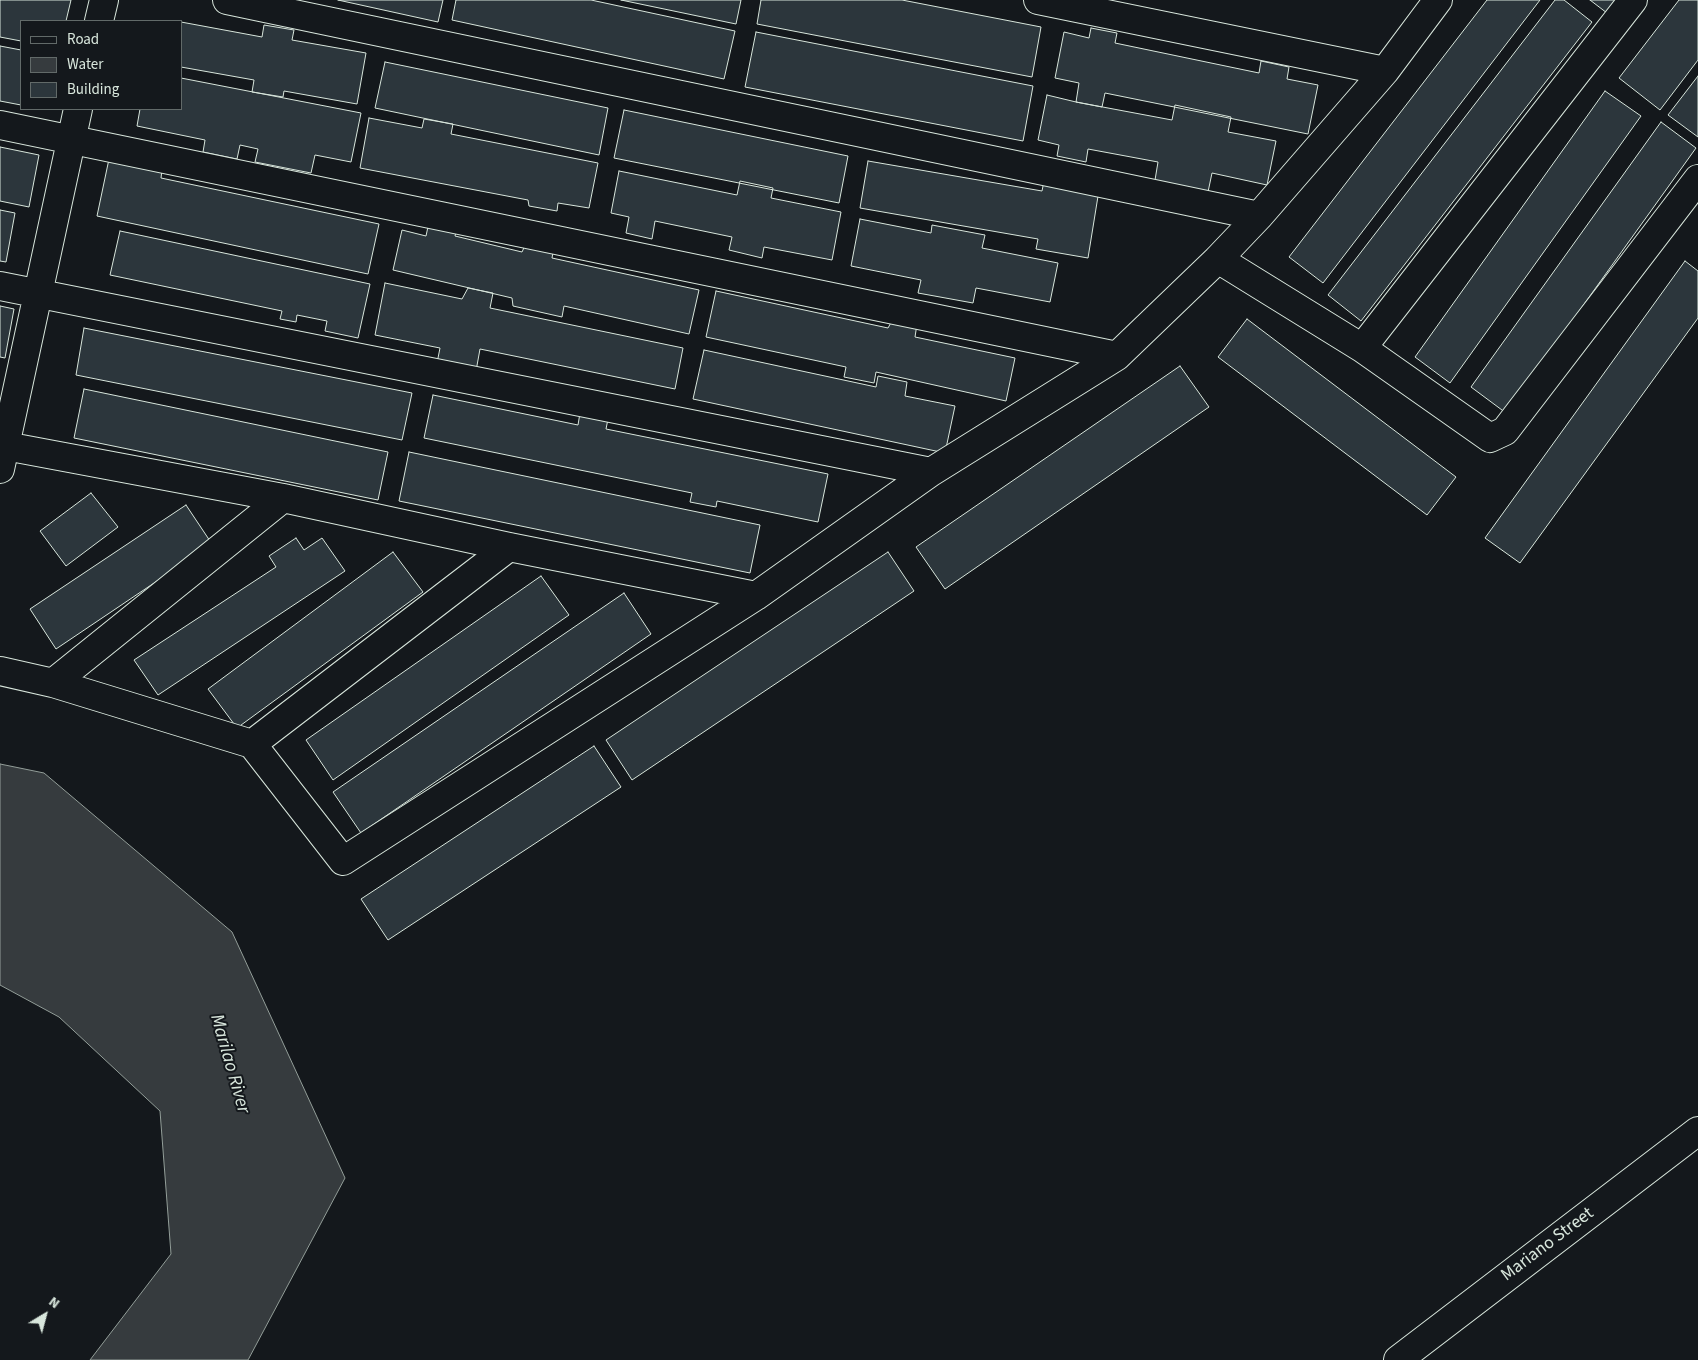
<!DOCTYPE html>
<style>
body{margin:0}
#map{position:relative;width:1698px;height:1360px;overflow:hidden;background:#14181c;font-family:"Source Sans 3",sans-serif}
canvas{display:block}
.legend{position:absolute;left:20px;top:20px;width:162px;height:90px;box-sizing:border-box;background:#14181c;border:1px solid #626a69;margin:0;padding:6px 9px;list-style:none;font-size:15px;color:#d8e6dc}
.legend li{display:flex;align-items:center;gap:10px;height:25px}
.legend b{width:25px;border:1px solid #626a69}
.north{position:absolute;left:20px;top:1290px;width:50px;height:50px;-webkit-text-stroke:4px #14181c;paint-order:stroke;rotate:37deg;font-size:14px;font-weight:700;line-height:20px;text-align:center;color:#d8e6dc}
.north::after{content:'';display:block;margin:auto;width:18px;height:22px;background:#d8e6dc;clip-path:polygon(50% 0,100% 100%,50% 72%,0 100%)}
</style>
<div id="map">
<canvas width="1698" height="1360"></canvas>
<ul class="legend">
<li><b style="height:6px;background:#14181c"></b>Road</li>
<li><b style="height:14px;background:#363b3e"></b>Water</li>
<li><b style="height:14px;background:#2c363c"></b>Building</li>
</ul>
<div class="north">N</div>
</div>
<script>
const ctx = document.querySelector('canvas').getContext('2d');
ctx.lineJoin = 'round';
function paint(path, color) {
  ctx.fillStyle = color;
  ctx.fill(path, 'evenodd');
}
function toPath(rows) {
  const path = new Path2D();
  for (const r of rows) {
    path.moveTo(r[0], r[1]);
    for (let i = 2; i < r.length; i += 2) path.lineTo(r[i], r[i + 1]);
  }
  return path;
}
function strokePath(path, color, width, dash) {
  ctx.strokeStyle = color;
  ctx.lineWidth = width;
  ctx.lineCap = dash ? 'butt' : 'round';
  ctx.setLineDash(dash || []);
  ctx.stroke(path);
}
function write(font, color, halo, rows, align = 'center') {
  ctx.font = font + ' "Source Sans 3",sans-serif';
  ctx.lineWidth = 4;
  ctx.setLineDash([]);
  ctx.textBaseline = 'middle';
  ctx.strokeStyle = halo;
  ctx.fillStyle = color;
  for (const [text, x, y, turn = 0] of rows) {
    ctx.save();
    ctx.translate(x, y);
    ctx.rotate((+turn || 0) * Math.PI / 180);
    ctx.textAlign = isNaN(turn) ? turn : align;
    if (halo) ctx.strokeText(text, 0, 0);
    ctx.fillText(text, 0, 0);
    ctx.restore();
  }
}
const water = toPath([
 [0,764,44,773,232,932,345,1178,248,1360,90,1360,171,1254,160,1111,59,1017,0,985,0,764]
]);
paint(water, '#363b3e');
strokePath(water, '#939e99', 1);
const building = toPath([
 [0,0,71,0,66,21,21,21,21,41,0,37,0,0],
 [338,0,443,0,438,22,338,0],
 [456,0,591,0,735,31,724,79,452,20,456,0],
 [621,0,741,0,736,24,621,0],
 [761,0,902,0,1041,27,1032,77,757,24,761,0],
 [1487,0,1540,0,1323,283,1289,257,1487,0],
 [1555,0,1564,0,1592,22,1361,321,1328,295,1555,0],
 [1590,0,1617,0,1607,13,1590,0],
 [1679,0,1698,0,1698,60,1660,110,1619,78,1679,0],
 [181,22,262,37,264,25,294,30,292,40,366,53,357,104,284,91,283,97,252,92,254,80,181,67,181,22],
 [1091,28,1117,33,1115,43,1259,73,1261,61,1289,67,1287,79,1318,85,1308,134,1105,93,1102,107,1076,102,1079,83,1055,78,1064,32,1089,38,1091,28],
 [756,32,1033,86,1023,141,745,87,756,32],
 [0,46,21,50,21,105,0,101,0,46],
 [385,62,608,108,599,155,375,108,385,62],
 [1698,76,1698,137,1668,115,1698,76],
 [181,78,361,113,351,162,315,155,311,173,255,162,258,149,240,145,237,159,203,152,205,140,137,126,140,109,181,109,181,78],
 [1605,91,1641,116,1450,383,1415,357,1605,91],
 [1047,95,1076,102,1172,120,1175,105,1231,117,1228,132,1276,141,1267,185,1212,173,1208,192,1155,180,1158,162,1088,149,1086,162,1057,156,1059,145,1038,140,1047,95],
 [624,110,848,156,839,203,614,158,624,110],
 [369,118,422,128,424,119,453,124,451,134,598,163,589,208,558,203,557,211,529,206,528,200,360,168,369,118],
 [1661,122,1696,148,1506,413,1471,387,1661,122],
 [0,147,39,155,29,207,0,201,0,147],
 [109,159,162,170,161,178,379,224,368,274,97,216,109,159],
 [868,161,1042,191,1044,181,1099,190,1088,258,1036,249,1038,239,860,208,868,161],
 [619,171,737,195,740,181,773,188,771,198,841,212,832,260,764,247,762,258,729,250,732,237,655,221,652,239,626,233,629,217,611,213,619,171],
 [0,210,15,213,6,262,0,261,0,210],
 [860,219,931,233,932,225,985,235,982,248,1058,263,1050,302,976,288,973,303,918,293,921,280,851,266,860,219],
 [429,222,457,228,455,236,522,252,527,241,554,247,552,258,699,290,689,334,564,306,562,317,513,306,512,298,393,270,402,230,426,236,429,222],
 [120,231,370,284,358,338,325,331,327,321,297,315,296,322,280,319,282,311,110,275,120,231],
 [1685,261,1698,271,1698,318,1520,563,1485,538,1685,261],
 [385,283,462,299,468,288,493,293,490,308,683,348,675,389,480,349,476,371,437,363,440,348,375,335,385,283],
 [716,291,888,328,893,319,917,324,915,337,1015,358,1006,401,876,372,874,383,844,377,846,367,706,337,716,291],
 [0,306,14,309,5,358,0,357,0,306],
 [1247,319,1456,477,1427,515,1218,357,1247,319],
 [84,328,412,393,402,440,76,375,84,328],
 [704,350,876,387,878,376,907,382,905,396,955,406,945,453,693,399,704,350],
 [1180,366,1209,407,945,589,916,547,1180,366],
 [84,389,388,452,378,500,74,438,84,389],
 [433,395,578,425,580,413,608,419,606,429,828,474,818,522,717,501,716,507,690,502,692,493,424,438,433,395],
 [409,452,760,525,750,573,399,501,409,452],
 [91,493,118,527,66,566,40,531,91,493],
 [186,505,212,544,56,649,30,609,186,505],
 [296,538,304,550,322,538,345,571,158,695,134,660,276,567,269,556,296,538],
 [393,552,423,592,237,728,208,689,393,552],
 [888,552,914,591,632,780,606,740,888,552],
 [541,576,569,615,333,780,306,740,541,576],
 [624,593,651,634,361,833,333,792,624,593],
 [594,746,621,787,388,940,361,899,594,746]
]);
paint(building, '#2c363c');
strokePath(building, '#d8e6dc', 1);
const minor = toPath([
 [227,0,1259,216],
 [1038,0,1385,71],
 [99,21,104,0],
 [0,125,1117,356],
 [1218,259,1362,348,1490,438,1505,431,1698,179],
 [0,286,931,472],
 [1362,348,1633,0],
 [0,445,283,498,509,547,756,596],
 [0,469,78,109],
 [0,671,53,683,252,744,343,861,756,596,931,472,1117,356,1218,259,1259,216,1385,71,1438,0],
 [53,683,283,498],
 [252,744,509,547]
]);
const secondary = toPath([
 [1398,1360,1698,1131]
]);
strokePath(minor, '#d8e6dc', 30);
strokePath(secondary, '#d8e6dc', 30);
strokePath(minor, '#14181c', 28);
strokePath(secondary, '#14181c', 28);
write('18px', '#d8e6dc', '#14181c', [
 ["Mariano Street",1548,1245,-37]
]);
write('italic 19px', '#d8e6dc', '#14181c', [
 ["Marilao River",229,1064,74]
]);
</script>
